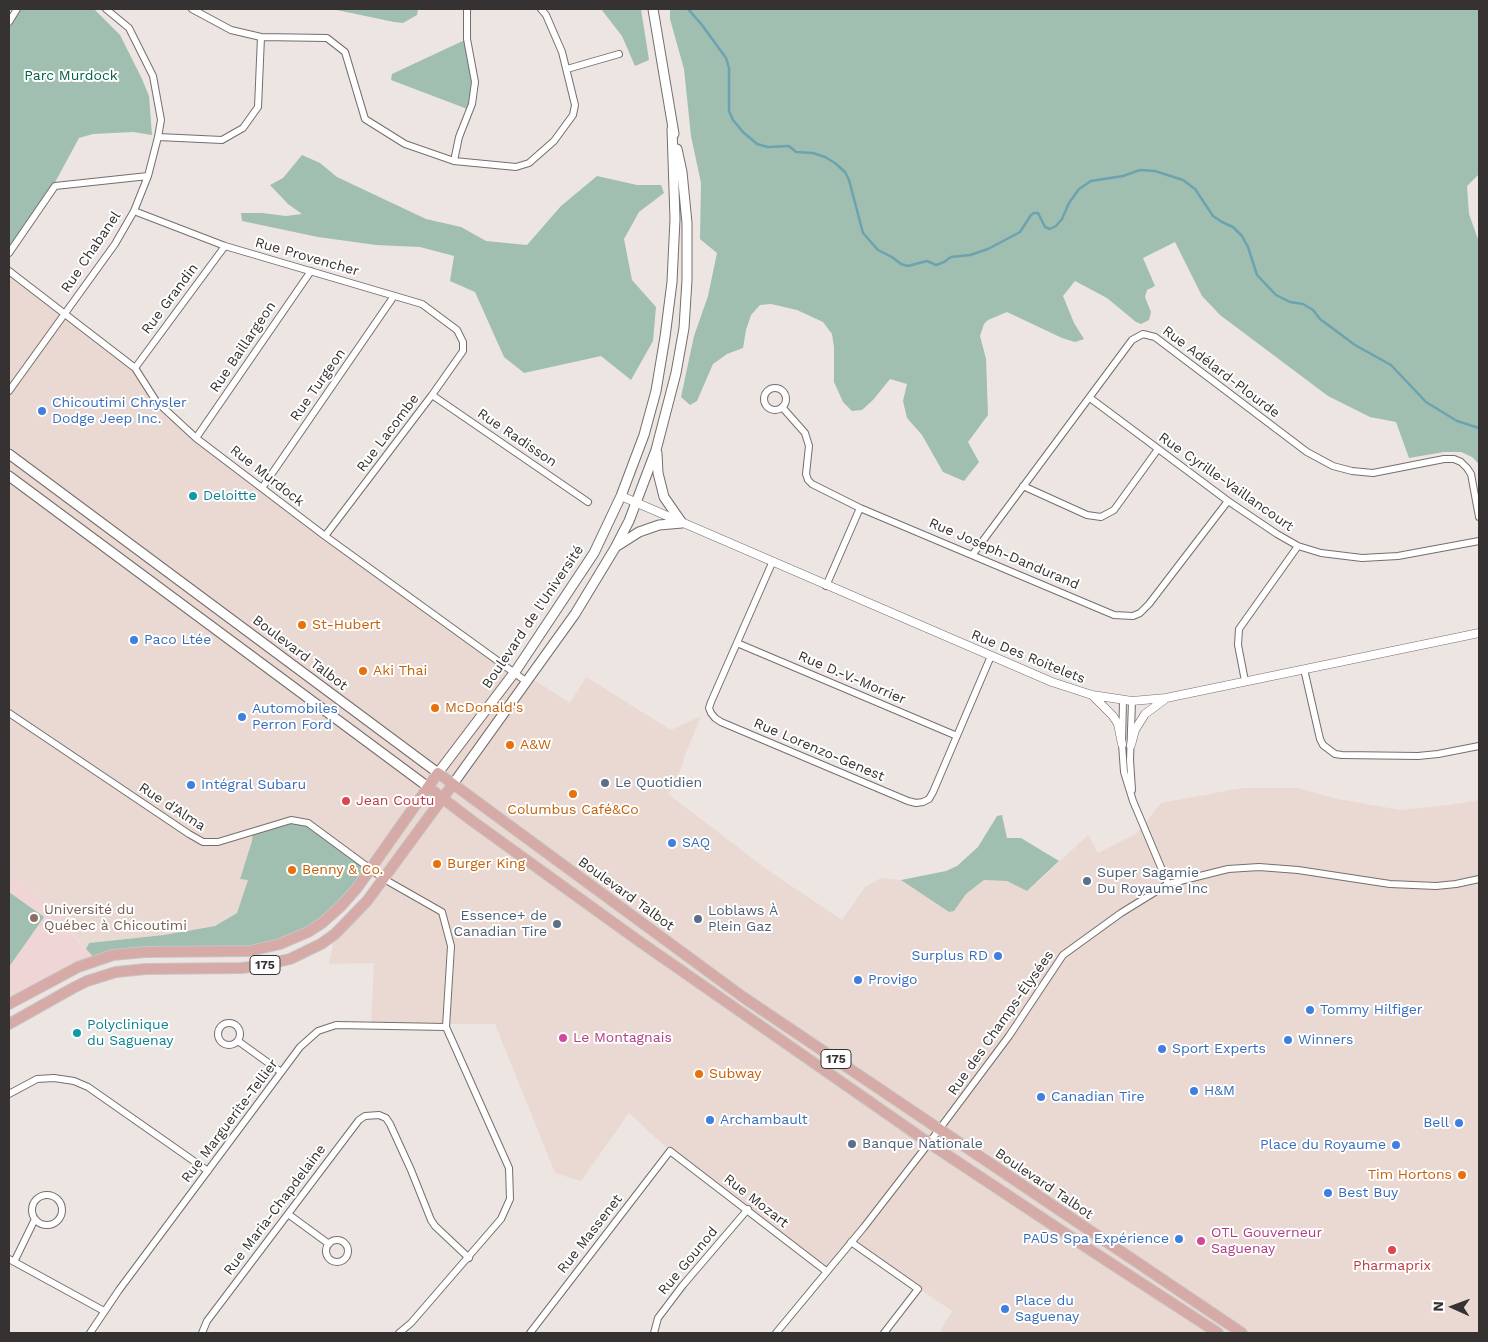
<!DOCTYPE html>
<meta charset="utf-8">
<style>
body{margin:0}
#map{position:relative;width:1488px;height:1342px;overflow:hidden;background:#ede5e1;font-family:"Work Sans",sans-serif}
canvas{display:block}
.frame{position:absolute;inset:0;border:10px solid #353231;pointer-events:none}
.north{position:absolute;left:1428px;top:1282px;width:50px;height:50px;-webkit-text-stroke:4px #fff;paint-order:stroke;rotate:272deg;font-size:14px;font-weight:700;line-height:20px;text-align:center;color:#353231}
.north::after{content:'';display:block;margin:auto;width:18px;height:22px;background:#353231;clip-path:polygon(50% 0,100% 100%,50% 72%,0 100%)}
</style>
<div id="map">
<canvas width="1488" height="1342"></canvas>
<div class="frame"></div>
<div class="north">N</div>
</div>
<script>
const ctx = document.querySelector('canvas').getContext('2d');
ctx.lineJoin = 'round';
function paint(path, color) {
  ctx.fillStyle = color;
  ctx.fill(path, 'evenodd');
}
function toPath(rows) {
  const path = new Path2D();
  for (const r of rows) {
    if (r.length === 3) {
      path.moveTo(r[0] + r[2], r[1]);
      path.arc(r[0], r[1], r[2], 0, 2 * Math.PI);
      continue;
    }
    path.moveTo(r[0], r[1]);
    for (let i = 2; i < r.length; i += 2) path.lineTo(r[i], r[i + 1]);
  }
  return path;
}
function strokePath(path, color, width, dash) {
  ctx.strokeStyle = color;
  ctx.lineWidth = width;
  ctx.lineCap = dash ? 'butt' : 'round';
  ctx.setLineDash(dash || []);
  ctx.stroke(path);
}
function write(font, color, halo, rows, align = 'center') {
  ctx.font = font + ' "Work Sans",sans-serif';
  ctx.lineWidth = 4;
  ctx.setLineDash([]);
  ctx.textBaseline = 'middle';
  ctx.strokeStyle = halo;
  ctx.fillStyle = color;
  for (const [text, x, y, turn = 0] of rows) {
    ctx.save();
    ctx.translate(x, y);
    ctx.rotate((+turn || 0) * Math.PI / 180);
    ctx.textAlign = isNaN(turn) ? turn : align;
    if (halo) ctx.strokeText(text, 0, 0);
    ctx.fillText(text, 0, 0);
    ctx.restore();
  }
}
paint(toPath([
 [9,271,135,368,156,401,196,438,446,622,517,669,570,703,586,677,671,730,701,716,685,755,677,780,668,794,769,871,842,920,865,887,881,878,901,880,949,912,954,911,966,894,984,880,1007,881,1028,891,1088,835,1098,853,1137,833,1161,803,1242,788,1297,788,1338,799,1400,810,1448,805,1479,800,1479,1333,939,1333,952,1311,851,1242,826,1271,670,1151,629,1113,581,1181,555,1173,495,1024,371,1024,374,963,329,964,335,934,384,879,371,869,252,841,240,878,248,880,237,913,215,926,164,935,89,943,86,949,39,894,9,875]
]), '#e9d9d2');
paint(toPath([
 [9,874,39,894,79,942,96,960,9,1004]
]), '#f0d5d7');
paint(toPath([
 [14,9,94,9,120,35,142,79,149,96,152,135,133,132,93,134,79,138,46,199,9,253,9,17],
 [332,9,418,9,417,15,403,23,394,22],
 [601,9,641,9,649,60,635,66,622,36],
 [670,9,1479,9,1479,174,1467,186,1469,214,1479,242,1479,464,1472,457,1461,452,1444,452,1409,458,1396,422,1370,417,1328,396,1220,315,1202,296,1175,242,1143,258,1155,286,1147,290,1145,297,1151,312,1149,320,1141,324,1136,322,1107,298,1075,281,1063,296,1074,323,1084,339,1075,342,1062,338,1007,312,988,320,984,324,980,336,986,359,988,415,968,442,979,462,964,481,943,472,922,435,907,418,903,401,907,384,890,379,873,400,862,410,852,411,843,402,834,382,834,347,832,334,823,322,797,310,771,304,760,305,751,315,746,330,743,348,727,354,713,364,697,401,690,405,681,397,694,336,708,296,717,253,700,239,701,183,691,136,684,69,670,19],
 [467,39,475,82,470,110,391,80,392,74],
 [302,155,320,163,337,177,426,219,461,227,486,241,527,245,561,206,597,176,637,185,661,185,664,193,639,212,624,239,632,280,656,307,653,341,631,380,601,356,524,373,504,357,475,292,450,281,454,256,420,247,376,245,318,237,242,221,241,213,262,213,286,216,302,214,288,204,270,185,283,178],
 [1002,815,1007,838,1021,838,1059,861,1027,891,1007,881,984,880,966,894,954,911,949,912,901,880,946,871,957,866,978,847,997,816],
 [291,820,308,823,371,869,341,906,280,944,96,960,86,949,89,943,164,935,215,926,237,913,248,880,240,879,252,841,253,831],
 [9,892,44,917,9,967]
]), '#a0bfb0');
strokePath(toPath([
 [688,9,702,25,726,58,729,68,729,111,733,120,743,132,757,144,768,147,789,146,796,152,813,153,825,157,835,163,845,172,849,180,863,233,878,250,892,257,901,264,908,266,927,261,936,265,944,262,951,257,970,255,988,249,1020,232,1031,215,1034,213,1038,213,1045,227,1050,229,1056,226,1062,219,1069,203,1079,189,1091,181,1123,176,1140,170,1155,171,1183,180,1195,189,1213,216,1222,222,1233,227,1242,236,1248,247,1257,275,1276,295,1290,302,1303,304,1313,310,1320,319,1355,345,1391,365,1426,402,1457,421,1479,428]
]), '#6ca3b0', 2.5);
const minor = toPath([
 [192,9,231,30,261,37,327,38,345,52,365,119,405,144,454,161,516,167,529,163,554,141,573,115,575,105,562,52,546,15,541,9],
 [9,22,17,9],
 [567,69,619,54],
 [158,137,222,140,243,128,258,107,261,37],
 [454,161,459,137,472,104,475,82,467,39,467,9],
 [134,211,225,246,422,304,457,330,463,342,463,351,432,395,325,536],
 [9,253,55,186,148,176],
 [9,271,135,368,156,401,196,438,325,536,527,682],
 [135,368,225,246],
 [775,399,11],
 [9,391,115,244,134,211,148,176,158,137,161,120,153,76,129,28,106,9],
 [432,395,588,502],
 [1090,398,1228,501,1277,534,1298,546,1321,553,1362,558,1398,556,1479,541],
 [782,407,805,433,809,446,806,474,808,480,812,484,860,508,1114,615,1133,616,1140,613,1149,604,1228,501],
 [196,438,311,271],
 [1023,486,1087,515,1101,517,1114,510,1158,449],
 [262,488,394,296],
 [973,554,1132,340,1143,334,1155,337,1307,452,1333,466,1352,471,1373,473,1444,459,1454,459,1461,462,1467,468,1471,474,1479,517],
 [772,563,711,702,709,708,711,713,715,718,721,722,908,801,916,803,923,802,929,799,933,792,991,656],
 [826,586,860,508],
 [737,643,957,736],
 [1304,669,1320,739,1323,745,1335,754,1342,755,1418,756,1438,754,1479,746],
 [1245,681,1238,645,1239,629,1298,546],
 [1123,700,1122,744,1124,772,1133,801,1168,884],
 [9,713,189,834,203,842,218,842,291,820,308,823,384,879,442,912,451,946,446,1027,509,1168,510,1199,501,1219,411,1323,399,1333],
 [1132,790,1130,760,1132,701],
 [229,1034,11],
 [238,1041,281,1072],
 [9,1094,37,1079,54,1078,74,1081,88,1087,208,1171],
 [47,1210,15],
 [288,1214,329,1244],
 [337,1251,11],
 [851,1242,918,1289,884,1333],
 [9,1259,104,1311],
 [14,1262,35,1219],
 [90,1333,119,1290,300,1047,318,1031,336,1025,446,1027],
 [202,1333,207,1321,359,1120,365,1116,379,1115,386,1118,390,1124,411,1170,431,1220,435,1226,469,1258],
 [530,1333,670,1151,826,1271],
 [654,1333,658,1318,683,1285,748,1209],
 [776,1333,864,1227,929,1143,1009,1036,1063,955,1121,913,1168,884,1228,869,1259,867,1298,870,1390,884,1436,886,1456,884,1479,879]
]);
const tertiary = toPath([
 [621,496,1052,682,1092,695,1132,701,1166,698,1479,633],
 [1092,695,1113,716,1118,724,1122,744],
 [1131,745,1135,730,1145,714,1164,700]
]);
const secondary = toPath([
 [653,9,674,134],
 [9,454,438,773,517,669,594,553,621,496,644,435,656,391,665,337,672,282,675,219,672,129],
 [9,476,428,787],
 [617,546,639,532,659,525,682,523,664,497,658,473,657,453],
 [453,784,575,614,615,548,629,521,656,450,676,373,684,328,687,280,687,223,682,172,677,149]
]);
const primary = toPath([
 [428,787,471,820,636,939,929,1143,1095,1253,1218,1333],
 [9,1004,78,967,113,955,145,952,250,951,280,944,308,932,322,923,341,906,357,888,438,773,743,997,1242,1333],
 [9,1024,73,988,87,981,116,972,146,969,241,968,259,966,290,959,321,944,335,934,367,901,453,784]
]);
strokePath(minor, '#756f6c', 8);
strokePath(tertiary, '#756f6c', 9);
strokePath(secondary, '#756f6c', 11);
strokePath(primary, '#c6c6c5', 12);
strokePath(minor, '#fff', 6);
strokePath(tertiary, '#fff', 8);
strokePath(secondary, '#fff', 9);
strokePath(primary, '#d6aaa7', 10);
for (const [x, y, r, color] of [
 [42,411,5,"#3f7fe0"],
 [193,496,5,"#0f9aa8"],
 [302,625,5,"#e8710a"],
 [134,640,5,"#3f7fe0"],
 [363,671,5,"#e8710a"],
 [435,708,5,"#e8710a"],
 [242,717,5,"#3f7fe0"],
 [510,745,5,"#e8710a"],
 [605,783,5,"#5c6f8a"],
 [191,785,5,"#3f7fe0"],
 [573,794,5,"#e8710a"],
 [346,801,5,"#e0444e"],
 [672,843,5,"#3f7fe0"],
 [437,864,5,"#e8710a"],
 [292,870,5,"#e8710a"],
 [1087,881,5,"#5c6f8a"],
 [34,918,5,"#8d6e63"],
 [698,919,5,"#5c6f8a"],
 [557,924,5,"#5c6f8a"],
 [998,956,5,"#3f7fe0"],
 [858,980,5,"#3f7fe0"],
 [1310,1010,5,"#3f7fe0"],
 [77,1033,5,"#0f9aa8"],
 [563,1038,5,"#d1479c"],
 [1288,1040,5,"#3f7fe0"],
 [1162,1049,5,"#3f7fe0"],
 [699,1074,5,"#e8710a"],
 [1194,1091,5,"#3f7fe0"],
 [1041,1097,5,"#3f7fe0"],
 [710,1120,5,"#3f7fe0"],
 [1459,1123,5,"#3f7fe0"],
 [852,1144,5,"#5c6f8a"],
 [1396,1145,5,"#3f7fe0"],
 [1462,1175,5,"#e8710a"],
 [1328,1193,5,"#3f7fe0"],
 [1179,1239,5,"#3f7fe0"],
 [1201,1241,5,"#d1479c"],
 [1392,1250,5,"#e0444e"],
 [1005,1309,5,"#3f7fe0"]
]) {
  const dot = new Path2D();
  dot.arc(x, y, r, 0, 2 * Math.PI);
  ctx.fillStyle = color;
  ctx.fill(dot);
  strokePath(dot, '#fff', 2);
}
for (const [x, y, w] of [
 [265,965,30],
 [836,1059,30]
]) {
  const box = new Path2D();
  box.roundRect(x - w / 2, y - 9.5, w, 19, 4);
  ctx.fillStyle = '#fff';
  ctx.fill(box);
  strokePath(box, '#353231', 1);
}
write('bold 12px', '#353231', null, [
 ["175",265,965],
 ["175",836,1059]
]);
write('14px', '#026043', '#fff', [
 ["Parc Murdock",71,76]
]);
write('14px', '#353231', '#fff', [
 ["Rue Chabanel",91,252,-56],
 ["Rue Provencher",307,257,16],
 ["Rue Grandin",170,299,-53],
 ["Rue Baillargeon",243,347,-56],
 ["Rue Adélard-Plourde",1221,372,37],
 ["Rue Turgeon",318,385,-55],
 ["Rue Lacombe",388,433,-53],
 ["Rue Radisson",517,438,34],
 ["Rue Murdock",267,476,38],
 ["Rue Cyrille-Vaillancourt",1226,482,35],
 ["Rue Joseph-Dandurand",1004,554,23],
 ["Boulevard de l'Université",533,617,-56],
 ["Boulevard Talbot",300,653,37],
 ["Rue Des Roitelets",1028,657,22],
 ["Rue D.-V.-Morrier",852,678,23],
 ["Rue Lorenzo-Genest",819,750,23],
 ["Rue d'Alma",172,807,33],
 ["Boulevard Talbot",626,894,36],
 ["Rue des Champs-Élysées",1001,1023,-55],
 ["Rue Marguerite-Tellier",230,1121,-53],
 ["Boulevard Talbot",1044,1184,34],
 ["Rue Mozart",756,1201,38],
 ["Rue Maria-Chapdelaine",275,1210,-53],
 ["Rue Massenet",590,1234,-52],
 ["Rue Gounod",688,1261,-50]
]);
write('14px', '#366cbe', '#fff', [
 ["Chicoutimi Chrysler",52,403],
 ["Dodge Jeep Inc.",52,419],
 ["Paco Ltée",144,640],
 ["Automobiles",252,709],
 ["Perron Ford",252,725],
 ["Intégral Subaru",201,785],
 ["SAQ",682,843],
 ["Surplus RD",988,956,"right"],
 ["Provigo",868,980],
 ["Tommy Hilfiger",1320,1010],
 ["Winners",1298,1040],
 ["Sport Experts",1172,1049],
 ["H&M",1204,1091],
 ["Canadian Tire",1051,1097],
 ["Archambault",720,1120],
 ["Bell",1449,1123,"right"],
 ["Place du Royaume",1386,1145,"right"],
 ["Best Buy",1338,1193],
 ["PAŪS Spa Expérience",1169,1239,"right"],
 ["Place du",1015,1301],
 ["Saguenay",1015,1317]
], 'left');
write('14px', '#0d838f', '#fff', [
 ["Deloitte",203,496],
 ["Polyclinique",87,1025],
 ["du Saguenay",87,1041]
], 'left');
write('14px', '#c56008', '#fff', [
 ["St-Hubert",312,625],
 ["Aki Thai",373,671],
 ["McDonald's",445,708],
 ["A&W",520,745],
 ["Columbus Café&Co",573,810,"center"],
 ["Burger King",447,864],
 ["Benny & Co.",302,870],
 ["Subway",709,1074],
 ["Tim Hortons",1452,1175,"right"]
], 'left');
write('14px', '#4e5e75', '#fff', [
 ["Le Quotidien",615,783],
 ["Super Sagamie",1097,873],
 ["Du Royaume Inc",1097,889],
 ["Loblaws À",708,911],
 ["Plein Gaz",708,927],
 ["Essence+ de",547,916,"right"],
 ["Canadian Tire",547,932,"right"],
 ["Banque Nationale",862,1144]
], 'left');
write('14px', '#be3a42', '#fff', [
 ["Jean Coutu",356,801],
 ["Pharmaprix",1392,1266,"center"]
], 'left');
write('14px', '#785e54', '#fff', [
 ["Université du",44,910],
 ["Québec à Chicoutimi",44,926]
], 'left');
write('14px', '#b23c85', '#fff', [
 ["Le Montagnais",573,1038],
 ["OTL Gouverneur",1211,1233],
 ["Saguenay",1211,1249]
], 'left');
</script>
